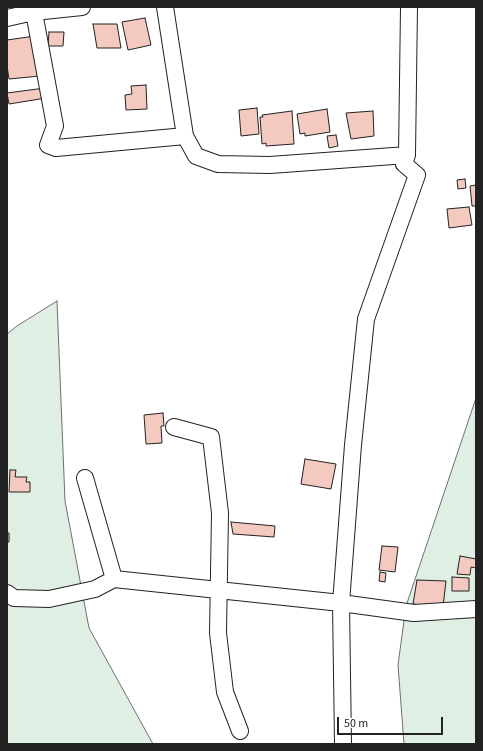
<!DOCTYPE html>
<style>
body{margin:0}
#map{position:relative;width:483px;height:751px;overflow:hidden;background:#fff;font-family:"Source Sans 3",sans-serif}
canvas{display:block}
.frame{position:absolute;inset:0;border:8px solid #222;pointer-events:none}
.scale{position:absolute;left:337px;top:717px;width:106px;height:18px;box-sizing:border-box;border:2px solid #222;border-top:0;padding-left:5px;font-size:12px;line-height:14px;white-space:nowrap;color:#222;-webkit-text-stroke:3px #fff;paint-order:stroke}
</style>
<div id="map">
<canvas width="483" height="751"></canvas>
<div class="frame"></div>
<div class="scale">50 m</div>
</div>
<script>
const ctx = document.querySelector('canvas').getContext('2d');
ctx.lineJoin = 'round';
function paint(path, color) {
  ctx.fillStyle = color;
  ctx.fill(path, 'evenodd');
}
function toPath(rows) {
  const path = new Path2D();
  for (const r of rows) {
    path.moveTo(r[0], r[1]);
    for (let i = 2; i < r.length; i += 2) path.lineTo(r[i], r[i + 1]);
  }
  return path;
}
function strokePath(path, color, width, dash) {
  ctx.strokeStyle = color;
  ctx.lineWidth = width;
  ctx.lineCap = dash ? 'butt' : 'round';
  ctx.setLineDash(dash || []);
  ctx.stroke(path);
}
const green = toPath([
 [57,301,65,501,89,628,153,744,7,744,7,334,17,326,57,301],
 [476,398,476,744,404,744,398,665,406,606,476,398]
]);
paint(green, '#e0efe3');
strokePath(green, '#6f6f6f', 1);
const building = toPath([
 [145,18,151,45,128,50,122,22,145,18],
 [93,24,117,24,121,48,97,48,93,24],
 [49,32,64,32,63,46,48,46,49,32],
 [35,36,40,76,9,79,7,66,7,40,35,36],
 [146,85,147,109,126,110,125,95,132,94,131,86,146,85],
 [45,88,46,98,9,104,7,93,45,88],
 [257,108,259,134,241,136,239,110,257,108],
 [327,109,330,132,305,136,305,133,300,134,297,114,327,109],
 [292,111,294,144,266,146,266,143,262,144,260,117,263,117,262,115,292,111],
 [373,111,374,136,351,139,346,113,373,111],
 [336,135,338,146,329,148,327,136,336,135],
 [465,179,466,188,458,189,457,180,465,179],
 [476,185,476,206,472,206,470,186,476,185],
 [469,207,472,225,449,228,447,209,469,207],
 [163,413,164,426,161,426,162,443,146,444,144,415,163,413],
 [305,459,336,464,331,489,301,484,305,459],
 [10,470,16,470,15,477,27,477,26,482,30,482,30,492,9,492,10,470],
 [231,522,275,526,274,537,233,534,231,522],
 [7,533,9,533,9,542,7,542,7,533],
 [382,546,398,547,395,572,379,570,382,546],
 [460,556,476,559,476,568,471,567,470,575,457,574,460,556],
 [380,572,386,573,385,582,379,581,380,572],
 [452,577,469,578,469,591,452,591,452,577],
 [417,580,446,581,443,607,413,604,417,580]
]);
paint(building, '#f3c9c0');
strokePath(building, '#222', 1);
const minor = toPath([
 [33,7,55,126,48,145,56,148,185,136,196,156,218,164,270,165,407,155,404,164,417,175,366,319,353,445,341,603,343,744],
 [165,7,185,136],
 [7,18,34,12,82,7],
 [407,155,409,7],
 [174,427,211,437,220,513,218,633,225,692,240,731],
 [85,478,114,579],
 [7,593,14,598,49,599,95,589,114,579,341,603,414,613,476,609]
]);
strokePath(minor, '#222', 18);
strokePath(minor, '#fff', 16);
</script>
